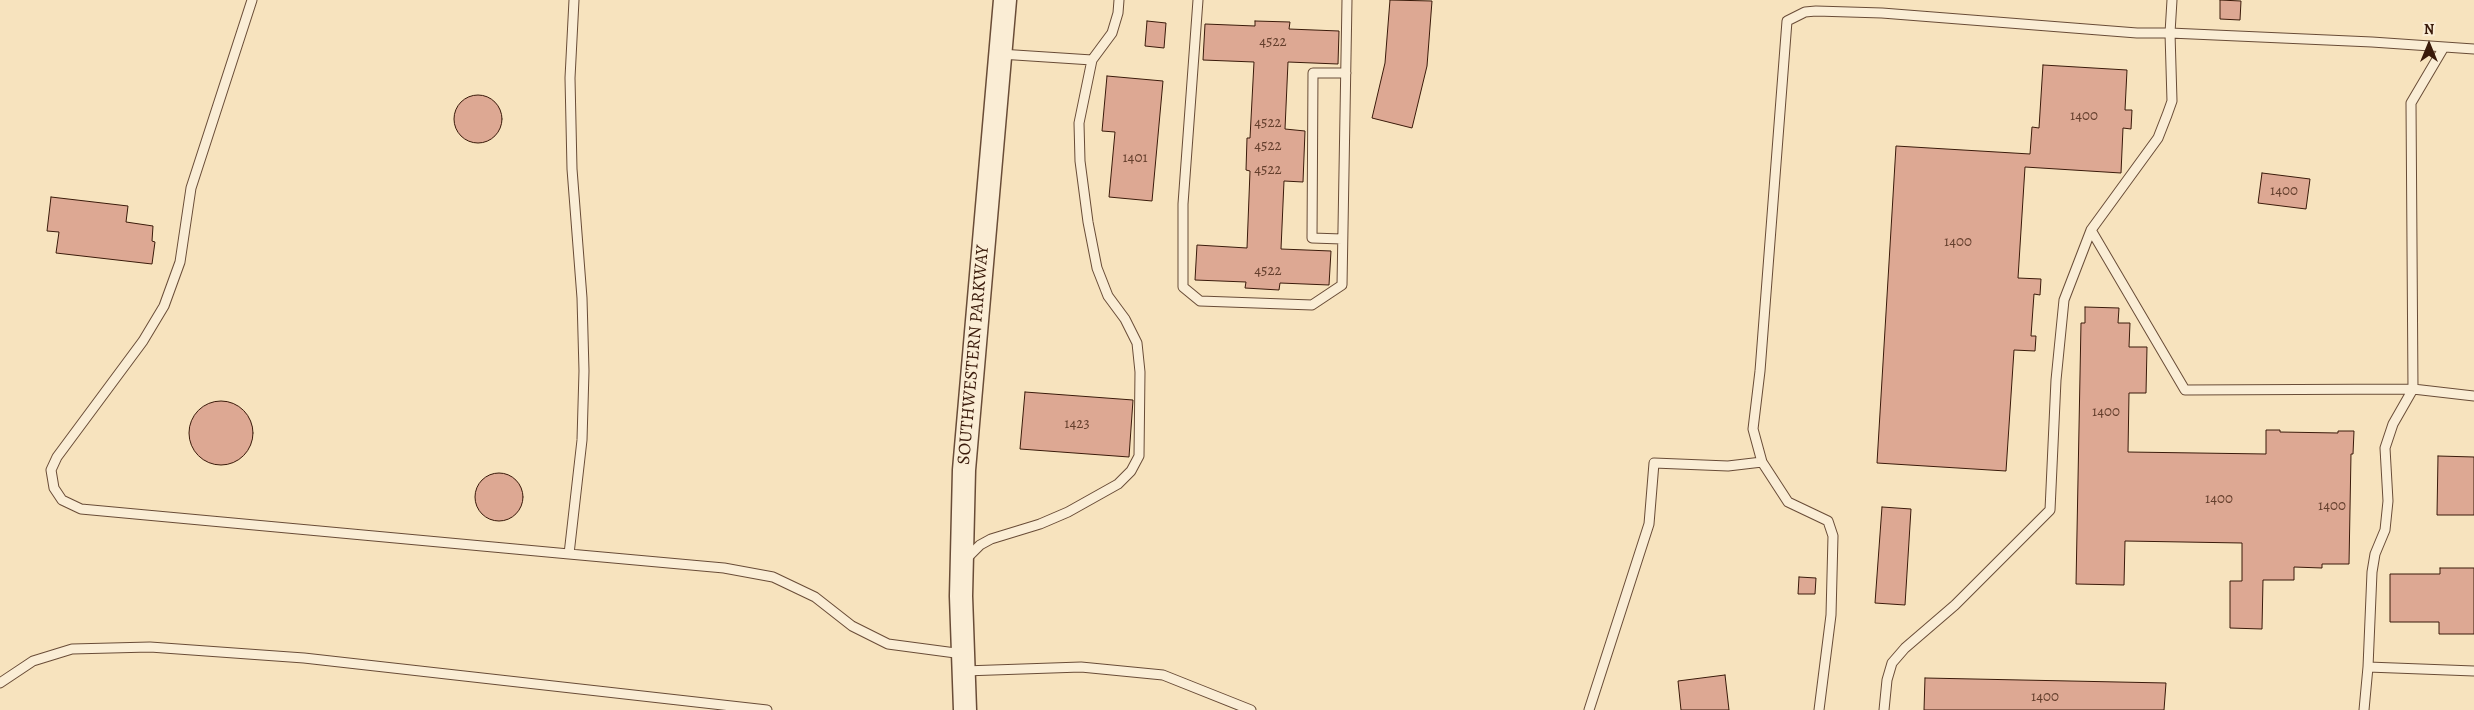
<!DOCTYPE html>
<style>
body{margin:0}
#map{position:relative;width:2474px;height:710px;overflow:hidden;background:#f7e3be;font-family:Alegreya,serif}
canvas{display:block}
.north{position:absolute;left:2404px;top:20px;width:50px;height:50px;-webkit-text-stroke:4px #faedd5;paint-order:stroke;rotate:0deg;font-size:14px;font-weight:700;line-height:20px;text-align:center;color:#3a1a0a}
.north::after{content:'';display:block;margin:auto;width:18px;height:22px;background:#3a1a0a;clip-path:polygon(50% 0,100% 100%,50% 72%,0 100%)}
</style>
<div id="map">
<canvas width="2474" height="710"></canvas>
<div class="north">N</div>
</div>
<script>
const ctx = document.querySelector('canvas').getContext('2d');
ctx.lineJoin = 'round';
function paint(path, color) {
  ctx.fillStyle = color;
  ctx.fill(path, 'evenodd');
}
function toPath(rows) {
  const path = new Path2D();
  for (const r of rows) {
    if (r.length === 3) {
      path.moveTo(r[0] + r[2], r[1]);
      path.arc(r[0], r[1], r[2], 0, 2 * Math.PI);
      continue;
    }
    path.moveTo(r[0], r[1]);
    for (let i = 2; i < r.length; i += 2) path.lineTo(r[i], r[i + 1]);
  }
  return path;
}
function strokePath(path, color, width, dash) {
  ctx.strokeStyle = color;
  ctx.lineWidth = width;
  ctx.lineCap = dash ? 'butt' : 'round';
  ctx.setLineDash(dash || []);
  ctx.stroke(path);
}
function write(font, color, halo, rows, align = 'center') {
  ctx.font = font + ' Alegreya,serif';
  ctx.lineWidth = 4.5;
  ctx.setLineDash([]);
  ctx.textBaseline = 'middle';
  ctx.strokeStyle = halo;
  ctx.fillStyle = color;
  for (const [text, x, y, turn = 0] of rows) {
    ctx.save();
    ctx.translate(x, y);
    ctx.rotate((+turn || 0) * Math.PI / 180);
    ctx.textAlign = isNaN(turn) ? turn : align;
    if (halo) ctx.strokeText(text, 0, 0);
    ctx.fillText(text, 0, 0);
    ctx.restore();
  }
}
const building = toPath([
 [1390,0,1432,1,1427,66,1412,128,1372,118,1385,63,1390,0],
 [2220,0,2241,1,2240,20,2220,19,2220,0],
 [1147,21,1166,23,1164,48,1145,46,1147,21],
 [1255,21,1290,22,1289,29,1339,31,1338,64,1288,62,1285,129,1305,131,1303,182,1284,181,1281,249,1331,251,1329,285,1280,283,1279,290,1245,288,1246,282,1195,280,1197,245,1247,248,1250,171,1246,170,1247,138,1250,138,1254,62,1203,60,1205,24,1255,26,1255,21],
 [2043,65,2127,70,2125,110,2132,110,2131,129,2123,128,2121,173,2025,167,2018,278,2041,279,2040,295,2034,294,2031,336,2036,336,2035,351,2014,350,2006,471,1877,463,1896,146,2030,154,2032,127,2039,128,2043,65],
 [1107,76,1163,81,1152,201,1109,197,1115,132,1102,131,1107,76],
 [478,119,24],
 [2262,173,2310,179,2306,209,2258,203,2262,173],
 [51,197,128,206,126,222,153,226,152,241,155,242,152,264,56,253,59,232,47,231,51,197],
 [2085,307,2119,308,2118,323,2130,323,2129,347,2147,347,2146,393,2129,393,2128,452,2266,454,2266,430,2280,430,2280,432,2338,433,2338,431,2354,431,2353,454,2351,454,2349,564,2322,564,2322,568,2294,567,2294,580,2263,580,2262,629,2230,628,2230,581,2242,581,2242,543,2125,541,2124,585,2076,584,2081,323,2085,323,2085,307],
 [1025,392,1133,400,1129,457,1020,449,1025,392],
 [221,433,32],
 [2438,456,2474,457,2474,515,2437,515,2438,456],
 [499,497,24],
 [1882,507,1911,509,1905,605,1875,603,1882,507],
 [2440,568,2474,568,2474,634,2439,634,2439,622,2390,622,2390,574,2440,574,2440,568],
 [1799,577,1816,578,1815,594,1798,594,1799,577],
 [1725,675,1729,710,1681,710,1678,681,1725,675],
 [1925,678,2166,683,2164,710,1924,710,1925,678]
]);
paint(building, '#dda893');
strokePath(building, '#3a1a0a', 1);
const service = toPath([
 [252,0,191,188,180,262,164,306,143,341,57,457,51,470,54,488,62,500,81,509,569,554,582,440,584,371,582,298,572,169,570,78,574,0],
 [1198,0,1183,204,1183,287,1200,301,1312,305,1342,285,1347,0],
 [1000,54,1092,60],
 [2091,230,2185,390,2413,389,2474,396],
 [1342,239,1312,238,1313,73,1346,73],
 [569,554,724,568,773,577,815,597,852,626,888,644,963,654],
 [966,559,980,545,991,539,1040,524,1068,512,1118,484,1131,471,1139,456,1140,372,1137,343,1125,319,1108,296,1097,268,1088,222,1080,161,1079,123,1092,60,1112,33,1118,13,1119,0],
 [2368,667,2474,671],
 [964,671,1081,667,1163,675,1251,710],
 [0,683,33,661,72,649,150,647,304,658,767,710],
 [1589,710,1649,524,1654,463,1728,466,1762,462],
 [1819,710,1831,615,1833,536,1828,521,1788,502,1762,462,1753,429,1760,371,1787,21,1805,12,1816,11,1882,13,2137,33,2170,33,2172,0],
 [1884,710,1887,680,1892,663,1905,648,1955,605,2050,510,2056,380,2064,300,2091,230,2158,138,2167,115,2172,101,2170,33,2372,42,2474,49],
 [2364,710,2368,667,2372,572,2375,554,2385,530,2388,501,2385,448,2393,424,2413,389,2411,103,2444,47]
]);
const tertiary = toPath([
 [965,710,961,596,964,470,1005,0]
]);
strokePath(service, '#694c37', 11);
strokePath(tertiary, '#694c37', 25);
strokePath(service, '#faedd5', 9);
strokePath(tertiary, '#faedd5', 22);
write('15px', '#633e2c', null, [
 ["4522",1273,42],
 ["1400",2084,116],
 ["4522",1268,123],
 ["4522",1268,146],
 ["1401",1135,158],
 ["4522",1268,170],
 ["1400",2284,191],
 ["1400",1958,242],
 ["4522",1268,271],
 ["1400",2106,412],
 ["1423",1077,424],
 ["1400",2219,499],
 ["1400",2332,506],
 ["1400",2045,697]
]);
write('18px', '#3a1a0a', '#faedd5', [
 ["SOUTHWESTERN PARKWAY",974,355,-85]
]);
</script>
